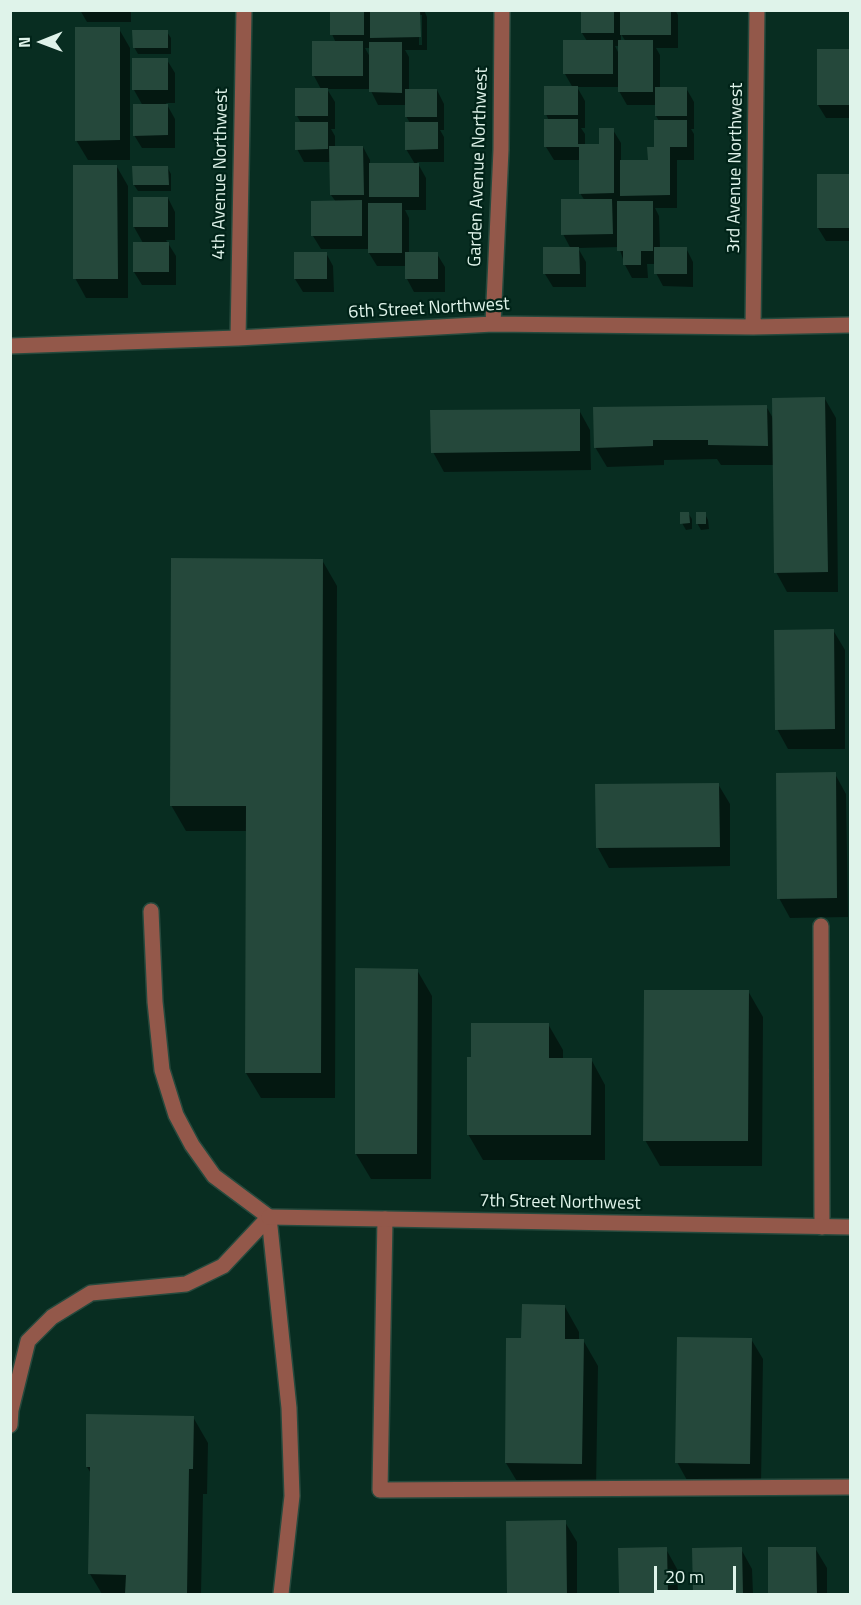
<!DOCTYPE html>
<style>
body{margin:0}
#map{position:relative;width:861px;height:1605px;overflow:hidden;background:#082d21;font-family:"Titillium Web",sans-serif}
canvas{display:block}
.frame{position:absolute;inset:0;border:12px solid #dff3ea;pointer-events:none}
.north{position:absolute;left:12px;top:12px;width:60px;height:60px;-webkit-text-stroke:4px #002318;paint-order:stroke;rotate:269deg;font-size:16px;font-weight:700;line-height:24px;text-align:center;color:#dff3ea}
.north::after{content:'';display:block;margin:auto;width:21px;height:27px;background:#dff3ea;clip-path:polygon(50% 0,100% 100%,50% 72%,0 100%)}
.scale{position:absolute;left:654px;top:1566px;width:82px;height:27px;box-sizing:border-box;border:3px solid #dff3ea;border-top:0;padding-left:8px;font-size:18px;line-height:21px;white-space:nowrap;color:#dff3ea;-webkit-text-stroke:4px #002318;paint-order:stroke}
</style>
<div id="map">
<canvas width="861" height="1605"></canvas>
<div class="frame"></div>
<div class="north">N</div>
<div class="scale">20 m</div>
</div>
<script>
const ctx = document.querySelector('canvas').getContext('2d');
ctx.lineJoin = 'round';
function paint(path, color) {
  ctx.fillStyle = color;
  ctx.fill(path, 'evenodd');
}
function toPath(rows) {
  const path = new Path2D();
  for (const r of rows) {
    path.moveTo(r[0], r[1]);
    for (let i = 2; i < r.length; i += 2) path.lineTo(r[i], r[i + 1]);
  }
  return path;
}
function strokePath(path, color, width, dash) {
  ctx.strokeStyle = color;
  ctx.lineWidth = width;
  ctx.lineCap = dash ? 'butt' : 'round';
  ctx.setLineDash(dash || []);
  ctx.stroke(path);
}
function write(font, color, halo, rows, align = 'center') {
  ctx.font = font + ' "Titillium Web",sans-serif';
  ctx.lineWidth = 4.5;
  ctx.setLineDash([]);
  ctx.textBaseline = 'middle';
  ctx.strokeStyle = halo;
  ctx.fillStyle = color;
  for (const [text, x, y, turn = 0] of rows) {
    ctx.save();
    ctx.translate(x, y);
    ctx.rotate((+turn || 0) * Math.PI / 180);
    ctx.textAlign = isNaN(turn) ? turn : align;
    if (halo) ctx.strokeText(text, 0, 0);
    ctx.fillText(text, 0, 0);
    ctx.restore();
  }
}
paint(toPath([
 [80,10,131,10,131,22,87,22],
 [331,10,424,10,427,17,427,50,405,50,409,57,409,91,437,90,444,104,444,130,440,130,444,137,444,162,417,162,426,178,426,210,405,210,409,218,409,254,437,254,445,267,445,292,414,292,407,279,407,266,377,266,369,253,369,249,321,249,313,236,336,202,331,195,331,162,304,162,297,149,301,123,297,116,321,89,314,76,336,43,332,34],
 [419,15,422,15,422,45,419,45],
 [365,48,370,48,370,57],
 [327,89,370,89,378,105,406,105,406,116,410,123,406,149,415,164,370,165,370,160,363,147,335,147,335,136,331,129,335,129,335,102],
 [582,10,675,10,678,15,678,48,656,48,660,55,660,88,686,88,694,102,694,129,691,129,694,134,694,160,677,160,677,208,655,208,659,216,660,248,686,248,693,262,693,287,663,286,656,273,656,264,647,264,648,278,632,278,625,265,619,247,578,248,586,262,586,287,553,287,545,274,571,249,563,234,585,201,580,193,580,160,554,160,546,147,549,121,546,114,573,88,565,74,564,41,587,41,582,33],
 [621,34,626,42,621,42],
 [615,46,619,46,619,54],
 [577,87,619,87,619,91,627,105,656,105,656,116,659,121,656,149,649,161,621,162,621,143,613,130,600,145,585,145,585,134,581,128,585,128,585,101],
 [119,29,130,48,130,160,88,160,76,140],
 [167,32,171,38,171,54,138,54,134,47],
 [849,50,850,118,826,118,818,105],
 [167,60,175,73,175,103,166,103,175,119,175,148,142,148,134,135,143,106,134,90],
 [117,167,128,186,128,298,86,298,75,278],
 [167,167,171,174,171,191,138,191,134,185],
 [849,175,850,178,850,241,826,241,818,228],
 [168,198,175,212,175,240,166,240,176,256,176,285,142,285,134,272,143,243,134,227],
 [326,253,333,266,334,292,303,292,295,279],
 [825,399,836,418,838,592,787,592,776,572,775,465,721,465,717,459,664,460,664,465,607,467,595,447,766,406,774,420],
 [579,410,590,430,591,470,444,472,433,452],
 [688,513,692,519,692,529,686,530,682,523],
 [705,514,708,520,709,529,701,530,697,523],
 [322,560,337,586,335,1098,261,1098,246,1073,247,831,186,831,171,805],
 [833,630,845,650,845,749,788,749,777,729],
 [835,774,846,794,848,917,790,918,779,898],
 [718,784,730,804,730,866,609,868,598,848],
 [417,970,432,996,431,1179,371,1179,356,1154],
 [748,991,763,1017,762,1166,660,1166,645,1140],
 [548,1024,563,1050,563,1059,591,1059,605,1085,605,1160,483,1160,468,1134],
 [565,1307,579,1332,579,1340,583,1340,598,1366,596,1489,521,1488,506,1463,523,1339],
 [751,1339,763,1359,761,1483,688,1482,677,1462],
 [88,1416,193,1417,208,1443,207,1494,203,1494,201,1594,102,1594,90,1574,92,1475,87,1467],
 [565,1522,577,1542,577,1594,508,1594,508,1523],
 [769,1548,815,1548,827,1568,827,1594,770,1594],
 [620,1549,666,1549,677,1569,678,1594,620,1594],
 [694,1549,741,1549,752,1569,753,1594,694,1594]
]), '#0007');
paint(toPath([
 [330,10,364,10,364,35,330,35],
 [370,10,420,10,421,37,370,38],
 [581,10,614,10,614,33,581,33],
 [620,10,671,10,671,35,620,35],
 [75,27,120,27,120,140,75,141],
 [132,30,168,30,168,48,133,48],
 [563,40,613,40,613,74,563,74],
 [618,40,653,40,653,92,618,92],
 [312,41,363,41,363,76,312,76],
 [369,42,402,42,402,93,369,92],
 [817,49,850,49,850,105,817,105],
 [132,58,168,58,168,90,132,90],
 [544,86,578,86,578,115,544,115],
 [655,87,687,87,687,116,655,116],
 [295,88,328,88,328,116,295,116],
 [405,89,437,89,437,117,405,117],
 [133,104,168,104,168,135,133,136],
 [544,119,578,119,578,144,599,144,599,128,614,128,614,193,579,194,579,147,544,147],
 [654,120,687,120,687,147,670,147,670,195,620,196,620,160,648,160,647,147,654,147],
 [295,122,328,122,328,149,295,150],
 [405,122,438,122,438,149,405,150],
 [329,146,363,146,364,195,330,195],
 [369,163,419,163,419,197,369,197],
 [73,165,117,165,118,279,73,279],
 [132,166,168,166,169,185,133,185],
 [817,174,850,174,850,228,817,228],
 [133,197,168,197,168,227,133,227],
 [561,199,612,199,613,234,561,235],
 [362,200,362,236,311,236,311,201],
 [617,201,653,201,653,251,641,251,641,265,623,265,623,251,617,251],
 [368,203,402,203,402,253,368,253],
 [133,242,169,242,169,272,133,272],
 [543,247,579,247,580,274,543,274],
 [654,247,687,247,687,274,654,274],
 [294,252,327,252,327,279,294,279],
 [405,252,438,252,438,279,405,279],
 [825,397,828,572,774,573,772,398],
 [767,405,768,446,708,445,708,440,653,440,653,446,594,448,593,407],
 [580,409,580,451,431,453,430,410],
 [680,512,689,512,690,523,680,524],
 [696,512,706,512,706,524,696,524],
 [171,558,323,559,321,1073,245,1073,246,806,170,806],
 [834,629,835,729,775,730,774,630],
 [836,772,837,898,777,899,776,773],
 [719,783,720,847,596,848,595,784],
 [355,968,418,969,417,1154,355,1154],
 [644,990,749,990,748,1141,643,1141],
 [471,1023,549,1023,549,1058,592,1058,591,1135,467,1135,467,1057,471,1057],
 [522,1304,565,1305,565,1339,584,1339,582,1464,505,1463,506,1338,521,1338],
 [677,1337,752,1338,750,1464,675,1463],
 [86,1414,194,1416,193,1469,189,1469,187,1594,125,1594,126,1575,88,1574,90,1467,86,1467],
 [566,1520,567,1594,507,1594,506,1521],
 [667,1547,668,1594,619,1594,618,1548],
 [742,1547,743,1594,693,1594,692,1548],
 [768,1547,816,1547,817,1594,768,1594]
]), '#25483b');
const lane = toPath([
 [151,911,155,1002,162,1070,176,1115,192,1145,214,1176,269,1217,289,1408,292,1496,281,1594],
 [821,926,822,1227],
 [385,1219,380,1490,850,1487],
 [10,1425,11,1410,28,1341,52,1317,91,1293,186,1284,223,1266,269,1217]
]);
const street = toPath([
 [493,324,501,150,502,10],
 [753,327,757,10],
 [238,338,244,10],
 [10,346,238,338,493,324,753,327,850,325],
 [269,1217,850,1227]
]);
strokePath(lane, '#26493d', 18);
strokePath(street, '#26493d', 18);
strokePath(lane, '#93584a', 15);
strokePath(street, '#93584a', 15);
write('18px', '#dff3ea', '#002318', [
 ["Garden Avenue Northwest",479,167,-88],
 ["3rd Avenue Northwest",736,168,-89],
 ["4th Avenue Northwest",221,174,-89],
 ["6th Street Northwest",429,309,-3],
 ["7th Street Northwest",560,1203,1]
]);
</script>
